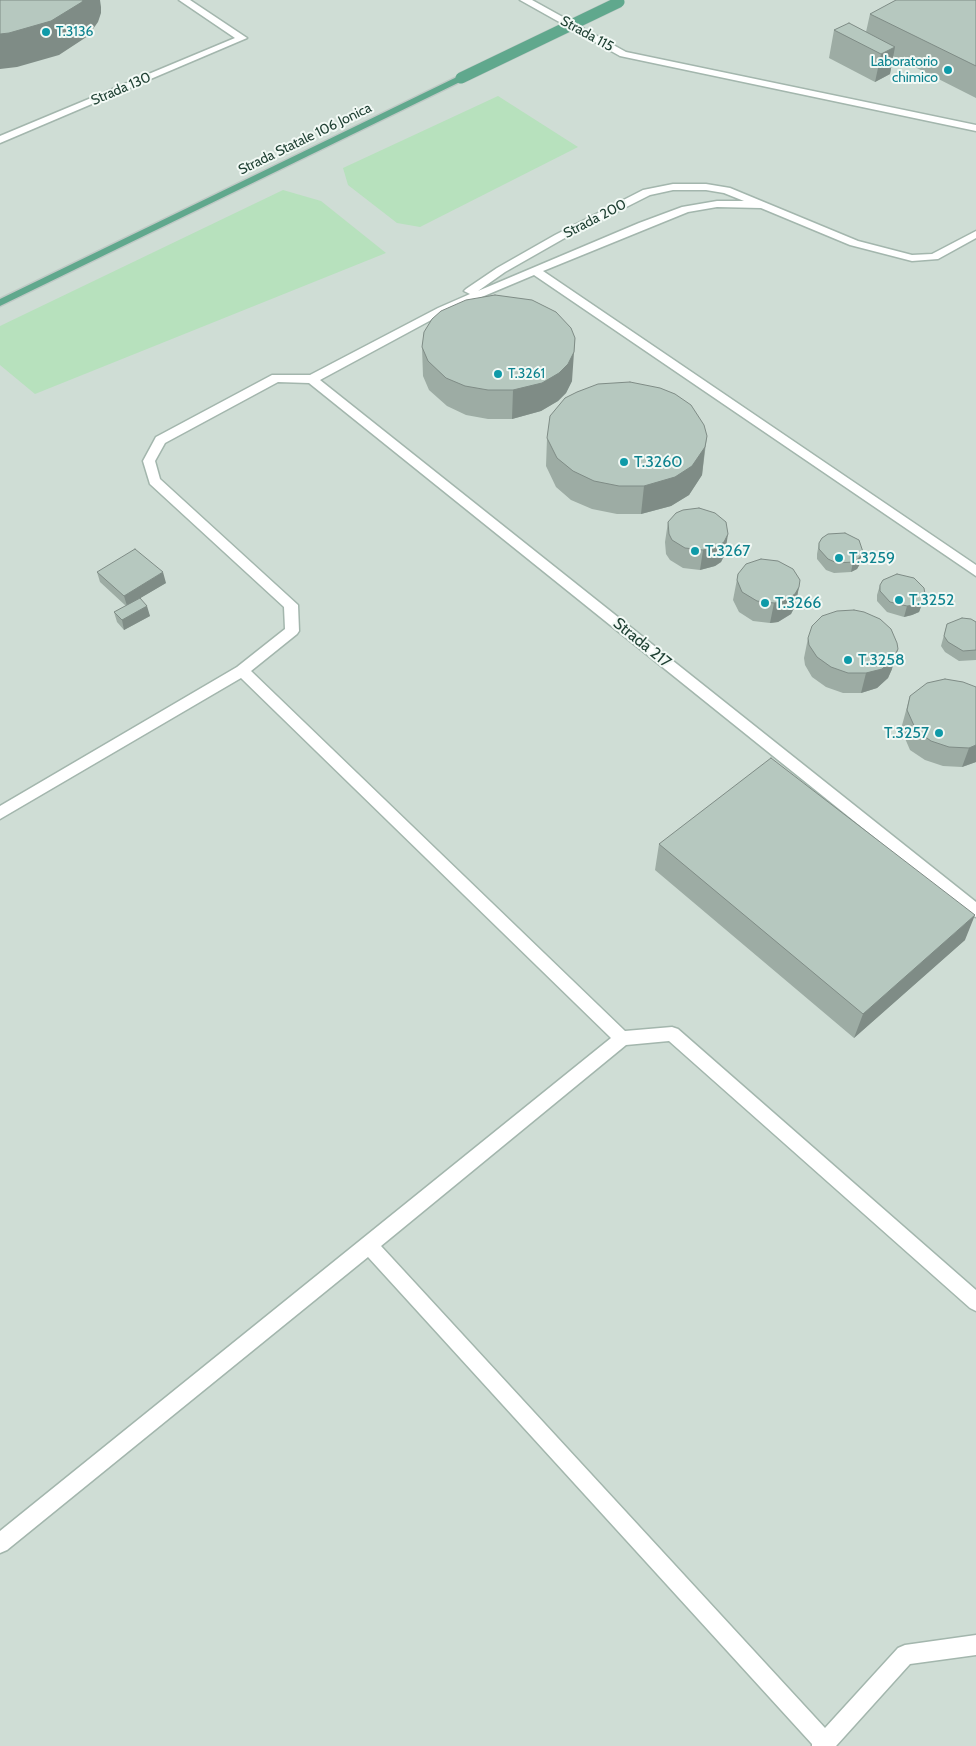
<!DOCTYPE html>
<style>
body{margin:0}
canvas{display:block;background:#e1ede6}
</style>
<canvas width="976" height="1746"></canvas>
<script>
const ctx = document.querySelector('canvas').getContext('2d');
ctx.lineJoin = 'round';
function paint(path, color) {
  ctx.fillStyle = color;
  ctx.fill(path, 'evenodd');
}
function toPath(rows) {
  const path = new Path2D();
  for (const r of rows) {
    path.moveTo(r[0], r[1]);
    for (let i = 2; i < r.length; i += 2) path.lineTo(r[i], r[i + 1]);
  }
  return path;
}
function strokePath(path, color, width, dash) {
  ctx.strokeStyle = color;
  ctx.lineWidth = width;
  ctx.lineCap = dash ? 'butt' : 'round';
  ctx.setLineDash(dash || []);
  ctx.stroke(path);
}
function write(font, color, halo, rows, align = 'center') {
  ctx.font = font + ' Cabin,sans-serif';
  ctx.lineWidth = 4;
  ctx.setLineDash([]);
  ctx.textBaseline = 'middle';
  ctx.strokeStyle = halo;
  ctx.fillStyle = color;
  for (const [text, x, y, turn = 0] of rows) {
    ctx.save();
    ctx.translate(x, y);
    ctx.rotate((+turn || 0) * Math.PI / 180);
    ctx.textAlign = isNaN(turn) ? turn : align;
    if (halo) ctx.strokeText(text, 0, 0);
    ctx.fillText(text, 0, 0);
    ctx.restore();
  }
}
paint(toPath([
 [0,0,976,0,976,1746,0,1746]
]), '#cfddd5');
paint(toPath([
 [498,96,578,147,420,227,397,223,348,185,343,168],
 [283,190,321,201,386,253,35,394,0,365,0,326]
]), '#b7e1bd');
const service = toPath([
 [179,0,190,0,247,38,0,143,0,136,235,38,179,0],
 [520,0,532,0,626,52,976,125,976,131,620,56,520,0],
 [673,184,706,184,730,188,858,241,912,255,932,254,976,231,976,238,938,259,912,261,850,245,761,208,717,207,688,212,543,271,976,565,976,576,534,275,446,312,320,380,976,902,976,917,971,915,309,383,278,382,165,443,155,461,160,479,298,605,299,631,297,634,251,671,625,1031,672,1027,678,1029,976,1290,976,1311,970,1308,669,1041,626,1045,381,1246,825,1728,898,1648,905,1645,976,1635,976,1655,910,1664,836,1746,812,1746,812,1744,368,1257,7,1550,0,1553,0,1531,611,1038,241,678,0,819,0,806,237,667,285,629,284,607,150,484,143,461,156,437,272,375,310,375,438,308,470,294,464,291,466,289,497,268,555,235,643,190,673,184],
 [673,190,706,190,724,193,744,201,717,201,682,207,639,223,478,291,505,272,563,239,650,195,673,190]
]);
const primary = toPath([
 [461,75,464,76,464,80,0,306,0,299,461,75]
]);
strokePath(service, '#a3b6ad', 3);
strokePath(primary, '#c0cac6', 3);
paint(service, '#fff');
paint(primary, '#60a88d');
const primaryBridge = toPath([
 [461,78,619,2]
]);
strokePath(primaryBridge, '#c0cac6', 12, []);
strokePath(primaryBridge, '#60a88d', 11);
paint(toPath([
 [976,0,976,98,893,56,890,74,875,82,829,58,834,30,866,32,870,14],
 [422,347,572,381,566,393,558,401,541,411,512,419,488,419,466,415,447,406,429,390,423,376],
 [707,436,702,475,689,495,671,506,641,514,617,514,592,509,571,500,556,487,546,466,547,438],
 [668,522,725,554,721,562,715,566,700,570,683,568,670,560,666,554,665,542],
 [819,543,861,562,857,569,851,572,834,573,826,570,817,559,817,554],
 [97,572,166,583,140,598,150,616,124,630,117,622,114,612,126,606,100,582],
 [738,574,799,587,795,606,791,614,778,622,770,623,753,621,739,612,733,600],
 [880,585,925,594,922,604,919,612,912,615,904,617,887,612,877,601,877,595],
 [976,622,976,660,959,661,945,652,941,646,947,624],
 [808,638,892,669,888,678,877,688,861,693,843,693,826,687,812,677,805,665,804,658],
 [976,687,976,762,962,767,943,766,925,760,910,750,901,729,910,696],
 [659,844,965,940,854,1038,655,870]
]), '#9daca4');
paint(toPath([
 [83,0,100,0,101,7,101,13,98,22,88,36,59,55,17,67,0,69,0,34],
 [895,47,890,74,875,82,881,54],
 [575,338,572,381,566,393,558,401,541,411,512,419,513,390],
 [705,447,702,475,689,495,671,506,641,514,644,486],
 [728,534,725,554,721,562,715,566,700,570,703,550],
 [863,552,861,562,857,569,851,572,853,562],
 [163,572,166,583,127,606,124,596],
 [799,587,795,606,791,614,778,622,770,623,774,603],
 [925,594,922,604,919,612,912,615,904,617,907,606],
 [147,606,150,616,124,630,122,620],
 [898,649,892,669,888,678,877,688,861,693,866,673],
 [976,745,976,762,962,767,969,748],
 [975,915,965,940,854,1038,863,1014]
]), '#7f8c86');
const building = toPath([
 [0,0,83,0,82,2,51,21,9,33,0,34,0,0],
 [896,0,976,0,976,66,870,14,896,0],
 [849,23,895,47,881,54,834,30,849,23],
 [495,295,532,300,556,312,571,328,575,338,574,352,568,364,559,373,542,383,513,390,488,390,465,386,446,378,428,361,422,347,424,332,432,319,441,311,466,300,495,295],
 [630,382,660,388,675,394,691,405,704,425,707,436,705,447,692,466,675,477,644,486,619,486,594,481,573,471,557,458,547,438,550,416,565,398,577,392,598,384,630,382],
 [699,508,715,513,726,522,728,534,724,542,718,546,703,550,685,548,672,540,669,534,668,522,676,513,683,510,699,508],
 [845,533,859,540,863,552,859,558,853,562,837,563,828,559,819,549,819,543,822,538,828,534,845,533],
 [135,549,163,572,124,596,97,572,135,549],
 [761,559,778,561,793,569,800,580,799,587,795,594,782,602,774,603,757,601,742,592,737,580,738,574,746,564,761,559],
 [897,574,914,578,924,588,925,594,922,601,915,605,907,606,890,602,880,591,880,585,883,580,897,574],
 [140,598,147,606,122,620,114,612,140,598],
 [854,610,864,612,880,619,891,629,897,643,898,649,893,659,882,669,866,673,848,673,831,667,817,657,809,645,808,638,812,626,822,616,837,611,854,610],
 [962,618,971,619,976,622,976,650,963,651,948,642,944,636,947,624,962,618],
 [945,679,963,682,976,687,976,745,969,748,949,747,931,741,916,730,907,710,910,696,927,683,945,679],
 [771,758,975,915,863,1014,659,844,771,758]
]);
paint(building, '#b6c8bf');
strokePath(building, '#7f8c86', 1);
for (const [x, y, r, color] of [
 [46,32,5,"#0f9aa8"],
 [948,70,5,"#0f9aa8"],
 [498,374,5,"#0f9aa8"],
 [624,462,5,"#0f9aa8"],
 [695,551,5,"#0f9aa8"],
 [839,558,5,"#0f9aa8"],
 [899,600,5,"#0f9aa8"],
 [765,603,5,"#0f9aa8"],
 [848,660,5,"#0f9aa8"],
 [939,733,5,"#0f9aa8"]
]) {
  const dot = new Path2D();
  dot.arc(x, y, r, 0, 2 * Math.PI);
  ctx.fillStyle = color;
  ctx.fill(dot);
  strokePath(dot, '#f2f9f5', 2);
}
write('14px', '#0d838f', '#f2f9f5', [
 ["T.3136",56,32],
 ["Laboratorio",938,62,"right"],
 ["chimico",938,78,"right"],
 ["T.3261",508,374]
], 'left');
write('14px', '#1f4033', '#f2f9f5', [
 ["Strada 115",587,34,29],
 ["Strada 130",121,89,-23],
 ["Strada Statale 106 Jonica",305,139,-26],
 ["Strada 200",595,219,-27]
]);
write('16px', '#0d838f', '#f2f9f5', [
 ["T.3260",634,462],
 ["T.3267",705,551],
 ["T.3259",849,558],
 ["T.3252",909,600],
 ["T.3266",775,603],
 ["T.3258",858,660],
 ["T.3257",929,733,"right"]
], 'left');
write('16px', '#1f4033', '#f2f9f5', [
 ["Strada 217",642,643,39]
]);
</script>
